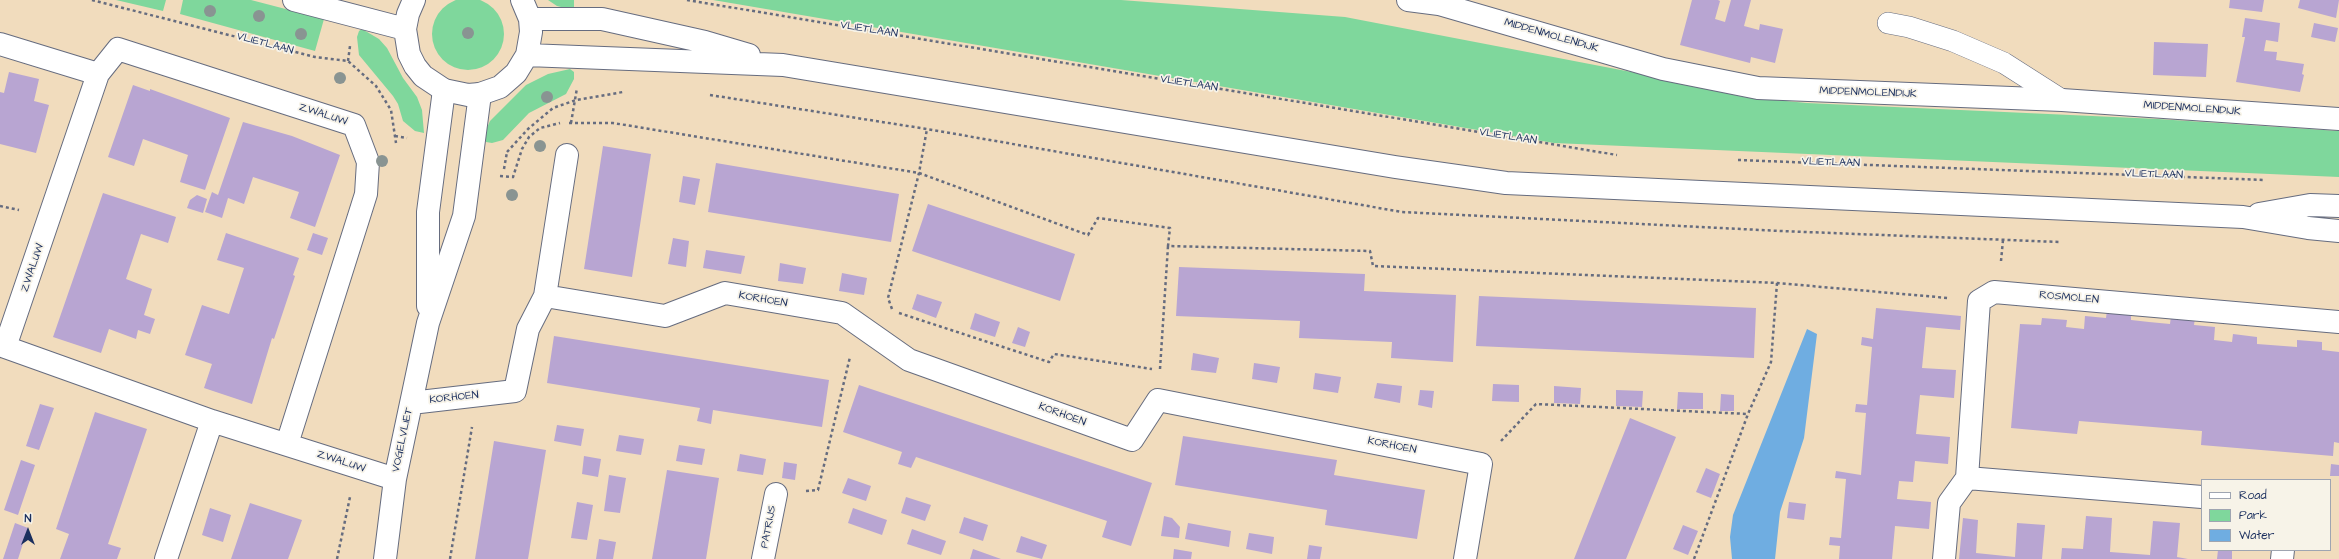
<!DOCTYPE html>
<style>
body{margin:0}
#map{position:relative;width:2339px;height:559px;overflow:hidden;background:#f1dcbd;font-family:"Architects Daughter",sans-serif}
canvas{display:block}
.legend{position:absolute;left:2201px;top:479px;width:130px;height:72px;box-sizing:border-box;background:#f7f3e8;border:1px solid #9fa5b1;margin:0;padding:5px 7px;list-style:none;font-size:12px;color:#1b2f5e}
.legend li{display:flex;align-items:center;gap:8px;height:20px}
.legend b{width:20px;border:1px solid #9fa5b1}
.north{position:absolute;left:8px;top:511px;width:40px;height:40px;-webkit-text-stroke:3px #f7f3e8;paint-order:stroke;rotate:0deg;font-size:11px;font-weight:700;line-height:16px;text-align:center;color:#1b2f5e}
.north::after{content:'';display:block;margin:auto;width:14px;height:18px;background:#1b2f5e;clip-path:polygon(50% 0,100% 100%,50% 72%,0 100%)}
</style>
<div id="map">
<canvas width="2339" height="559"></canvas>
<ul class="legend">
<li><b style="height:5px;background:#fff"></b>Road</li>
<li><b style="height:11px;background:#7fd79c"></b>Park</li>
<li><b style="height:11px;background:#6fade1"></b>Water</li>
</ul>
<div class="north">N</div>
</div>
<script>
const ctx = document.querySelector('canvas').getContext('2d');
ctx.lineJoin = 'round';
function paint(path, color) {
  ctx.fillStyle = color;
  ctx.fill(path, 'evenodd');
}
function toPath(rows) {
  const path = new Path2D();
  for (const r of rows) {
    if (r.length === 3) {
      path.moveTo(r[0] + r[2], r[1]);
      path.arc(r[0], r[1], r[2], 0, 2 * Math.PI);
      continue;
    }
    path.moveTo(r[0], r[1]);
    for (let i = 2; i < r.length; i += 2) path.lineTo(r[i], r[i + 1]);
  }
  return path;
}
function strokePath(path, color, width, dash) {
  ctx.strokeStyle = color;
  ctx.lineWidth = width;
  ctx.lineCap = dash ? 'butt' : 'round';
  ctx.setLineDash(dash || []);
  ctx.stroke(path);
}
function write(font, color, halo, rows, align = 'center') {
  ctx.font = font + ' "Architects Daughter",sans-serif';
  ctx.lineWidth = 3.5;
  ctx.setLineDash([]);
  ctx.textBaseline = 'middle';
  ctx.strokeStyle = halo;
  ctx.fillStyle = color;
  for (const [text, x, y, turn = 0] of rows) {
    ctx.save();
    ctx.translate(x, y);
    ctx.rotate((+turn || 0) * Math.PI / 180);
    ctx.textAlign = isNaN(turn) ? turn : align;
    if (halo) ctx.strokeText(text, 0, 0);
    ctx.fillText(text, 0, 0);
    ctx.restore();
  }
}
paint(toPath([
 [468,34,36],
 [116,0,166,0,163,11],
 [183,0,251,0,324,19,315,51,180,14],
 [548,0,574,0,574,7,572,9,569,9,557,6],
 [713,0,1121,0,1345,17,1647,75,1744,97,1807,103,2158,119,2339,131,2339,177,1554,143],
 [362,29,379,39,387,48,403,78,417,97,422,110,424,133,415,131,403,121,398,104,393,96,359,55,357,37,359,31],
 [570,69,574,72,574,79,566,94,529,113,503,140,492,143,486,142,486,130,490,121,526,85,548,74]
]), '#7fd79c');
paint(toPath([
 [1807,329,1817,334,1804,438,1780,512,1775,559,1732,559,1730,537,1733,515]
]), '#6fade1');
paint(toPath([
 [1692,0,1718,0,1720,1,1715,19,1725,22,1731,0,1751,0,1744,26,1759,30,1760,24,1783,29,1775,63,1751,57,1750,63,1680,45],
 [2230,0,2264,0,2262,12,2229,8],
 [2300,0,2339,0,2336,18,2298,8],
 [2245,18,2280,23,2278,42,2266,40,2264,51,2277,52,2276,60,2304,64,2302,74,2304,75,2300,92,2236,82,2245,37,2242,37],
 [2314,23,2338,28,2335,42,2311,37],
 [2154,42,2208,44,2206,77,2153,75],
 [9,72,39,79,34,101,49,105,36,153,0,144,0,92,4,93],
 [133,85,150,91,150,89,230,118,205,190,180,182,188,155,143,139,134,166,108,157],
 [243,122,292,136,340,155,315,227,290,218,299,192,253,177,244,204,228,198,222,218,205,212,212,192,218,195],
 [603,146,651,154,632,277,584,269],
 [716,163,899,194,891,242,708,212],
 [683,176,700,179,695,205,679,202],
 [103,193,176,217,168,243,141,234,126,279,152,289,144,315,155,319,150,334,138,330,136,339,109,329,101,353,53,337],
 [197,195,207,199,203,213,187,208,190,200],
 [928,204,1075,254,1060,301,912,251],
 [226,233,299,258,293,275,295,276,274,339,272,338,252,404,204,388,212,364,185,355,202,305,229,314,244,268,217,260],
 [313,233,328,238,322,255,307,250],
 [673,238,689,241,686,267,668,264],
 [706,250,745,256,741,274,703,268],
 [780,263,806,268,803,284,778,281],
 [1179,267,1365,274,1364,291,1456,295,1453,362,1391,358,1392,342,1299,338,1300,321,1176,316],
 [842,273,867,278,864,295,839,291],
 [917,294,942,302,936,318,912,309],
 [1479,296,1756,308,1754,358,1476,346],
 [1876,308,1961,316,1960,330,1926,327,1922,368,1956,370,1954,398,1920,395,1916,434,1950,437,1948,464,1915,461,1913,482,1899,481,1897,499,1931,502,1929,529,1895,526,1892,559,1839,559,1840,546,1829,545,1830,537,1841,538,1846,479,1835,478,1836,471,1861,475,1866,413,1855,412,1856,404,1867,405,1872,347,1861,345,1862,337,1873,339],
 [2107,310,2131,312,2131,320,2149,322,2170,324,2171,316,2195,318,2194,325,2215,327,2214,340,2232,342,2233,334,2257,337,2257,344,2297,347,2297,340,2322,342,2322,350,2339,352,2339,443,2334,442,2333,456,2201,445,2202,431,2079,421,2077,434,2011,428,2020,324,2041,325,2042,318,2067,320,2066,327,2084,329,2085,316,2106,318],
 [975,313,1000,322,995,337,970,329],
 [1018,327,1030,332,1025,347,1012,343],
 [554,336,829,380,822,427,713,410,711,424,697,421,700,408,547,383],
 [1193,353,1219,358,1216,373,1191,370],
 [1254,363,1280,367,1277,383,1252,379],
 [1315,373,1341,377,1338,393,1313,389],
 [1377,383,1402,386,1400,403,1374,398],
 [1493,384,1519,385,1519,402,1492,401],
 [859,385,1152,483,1131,546,1102,537,1107,521,916,457,911,468,898,464,902,452,843,432],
 [1554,386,1581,388,1580,404,1554,403],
 [1420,390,1434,391,1432,408,1418,405],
 [1616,390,1643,391,1642,407,1616,406],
 [1678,392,1703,393,1703,409,1677,409],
 [1721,394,1734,395,1734,411,1720,411],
 [40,404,54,408,39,450,26,446],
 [95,412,147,429,108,544,121,548,117,559,60,559,69,534,56,529],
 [1630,418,1676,437,1626,559,1574,559],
 [557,425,584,429,581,446,554,441],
 [619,435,644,439,641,455,616,451],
 [1183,436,1337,460,1334,475,1425,490,1417,539,1325,525,1327,510,1175,485],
 [494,441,546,450,528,559,475,559],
 [679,445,705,449,702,465,676,461],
 [740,454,766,459,763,475,737,471],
 [584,456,601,459,598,477,582,474],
 [21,460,35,465,18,515,4,510],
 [784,462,797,464,795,480,782,478],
 [2331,464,2339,465,2339,476,2330,476],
 [1706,468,1720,474,1711,498,1696,492],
 [667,470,719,478,706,559,652,559],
 [609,475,626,478,620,513,604,511],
 [848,478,871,486,866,501,842,493],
 [906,497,931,505,925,521,901,513],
 [577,502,593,505,587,540,571,538],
 [1789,502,1806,504,1804,520,1787,518],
 [250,503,302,520,288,559,231,559],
 [210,508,231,515,223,542,202,535],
 [853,508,887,520,882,535,848,523],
 [1164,516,1172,518,1180,527,1179,538,1161,536],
 [2086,516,2112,518,2110,552,2150,555,2153,521,2180,523,2177,557,2188,559,2061,559,2062,548,2083,549],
 [964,517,988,525,983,541,959,533],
 [1963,518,1978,520,1976,553,2015,557,2017,523,2045,525,2042,559,1959,559],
 [15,523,28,528,18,559,3,559],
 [1188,523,1231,531,1229,547,1185,539],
 [1683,525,1698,531,1688,555,1673,549],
 [912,529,946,541,941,555,907,544],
 [1249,533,1274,537,1272,554,1246,549],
 [1021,536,1047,545,1042,559,1016,552],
 [599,539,616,542,613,559,596,559],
 [1309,545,1322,547,1320,559,1307,559],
 [973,549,1001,559,970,559],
 [1174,549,1192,552,1191,559,1173,559],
 [2218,550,2232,550,2232,559,2217,559]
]), '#b8a5d2');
const service = toPath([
 [1888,23,1909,27,1953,41,2004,63,2062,100]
]);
const minor = toPath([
 [1408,0,1439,4,1663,69,1758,88,2062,100,2339,119],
 [0,44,98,74],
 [545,296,665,316,725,293,842,313,909,360,1132,440,1158,400,1481,464,1465,559],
 [428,306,428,212,444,90],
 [411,403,515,391,528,329,545,296,567,155],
 [212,421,395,479],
 [2202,497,1967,478,1979,301,1994,292,2339,322],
 [166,559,212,421,5,347,98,74,118,49,354,125,368,162,366,194,287,444],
 [385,559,395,479,428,323,464,216,480,94],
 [763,559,776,494],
 [1944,559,1949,503,1967,478],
 [2282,559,2283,550]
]);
const tertiary = toPath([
 [294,0,405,29],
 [414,0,408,14,405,29,409,54,415,66,423,76,444,90,468,95,480,94,500,87,516,73,527,55,531,32,530,19,522,0],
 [530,19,602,19,705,42,749,55],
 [527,55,783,65,1395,167,1506,183,2243,217,2308,228,2339,231],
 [2259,214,2310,205,2339,206]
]);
strokePath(service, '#666c7f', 22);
strokePath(minor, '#666c7f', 24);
strokePath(tertiary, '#666c7f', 24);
strokePath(toPath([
 [92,0,315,57,348,61,376,86,391,110,396,143],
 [687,0,1617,155],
 [348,61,350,46],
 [710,95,927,129,1402,212,1781,231,2059,242],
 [569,123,613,123,919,173,1088,235,1098,218,1170,228,1168,246,1370,251,1373,266,1777,283,1948,298],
 [571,123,577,88],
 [395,136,407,138],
 [507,152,528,129,553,108,576,100,623,92],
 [1738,160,2265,180],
 [504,169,507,152],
 [500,176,513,177,522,149,529,137,540,128,560,123],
 [0,206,19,210],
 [2001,261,2003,240],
 [892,309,888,298,919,173,927,129],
 [899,313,1049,362,1054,354,1152,369],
 [1160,369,1168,246],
 [1501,441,1536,404,1748,414],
 [806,491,818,490,850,357],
 [337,559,350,497],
 [450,559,472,427],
 [1694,559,1748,414,1771,362,1777,283]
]), '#666c7f', 2.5, [3, 3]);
strokePath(service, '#fff', 21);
strokePath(minor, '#fff', 22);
strokePath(tertiary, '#fff', 22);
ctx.fillStyle = '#899492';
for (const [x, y] of [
 [210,11],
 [259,16],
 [468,33],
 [301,34],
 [340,78],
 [547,97],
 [540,146],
 [382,161],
 [512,195]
]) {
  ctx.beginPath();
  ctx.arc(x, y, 6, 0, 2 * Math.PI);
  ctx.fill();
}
write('11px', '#1b2f5e', '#f7f3e8', [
 ["VLIETLAAN",869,30,9],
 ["MIDDENMOLENDIJK",1551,36,16],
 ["VLIETLAAN",265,44,15],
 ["VLIETLAAN",1189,84,9],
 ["MIDDENMOLENDIJK",1868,93,2],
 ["MIDDENMOLENDIJK",2192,109,4],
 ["ZWALUW",323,115,18],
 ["VLIETLAAN",1508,137,9],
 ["VLIETLAAN",1831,163,2],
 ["VLIETLAAN",2154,175,2],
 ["ZWALUW",33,268,-71],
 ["ROSMOLEN",2069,298,5],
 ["KORHOEN",763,300,10],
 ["KORHOEN",454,398,-6],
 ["KORHOEN",1062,415,20],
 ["VOGELVLIET",403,440,-78],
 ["KORHOEN",1392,446,11],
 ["ZWALUW",341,462,18],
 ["PATRIJS",769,527,-79]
]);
</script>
